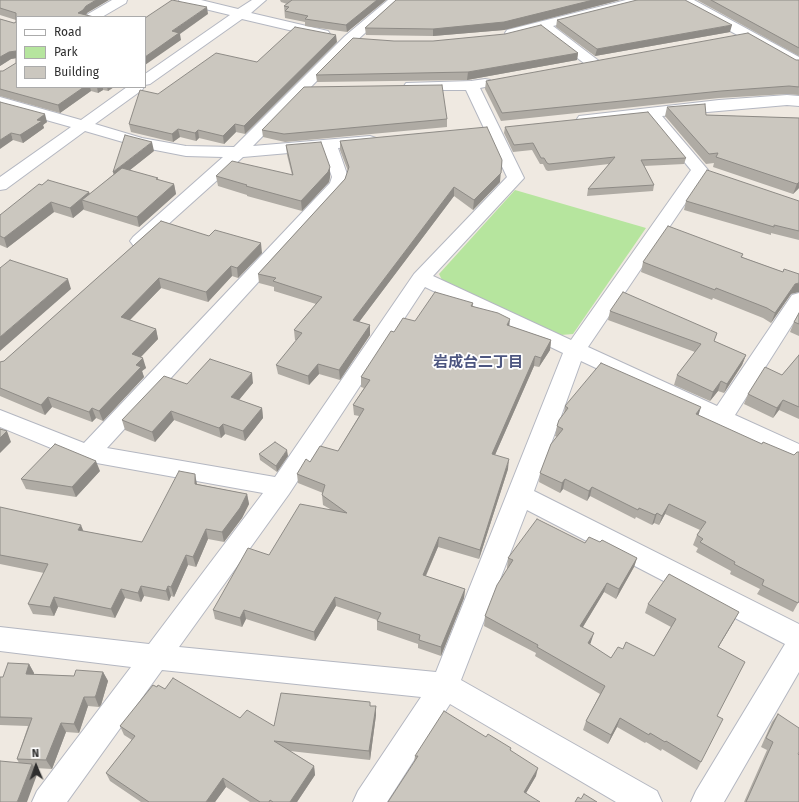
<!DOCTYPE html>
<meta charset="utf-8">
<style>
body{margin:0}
#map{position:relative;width:799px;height:802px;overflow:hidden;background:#efe9e1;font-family:"Fira Sans",sans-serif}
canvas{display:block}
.legend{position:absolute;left:16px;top:16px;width:130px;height:72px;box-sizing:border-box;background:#fff;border:1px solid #ababab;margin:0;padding:5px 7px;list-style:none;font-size:12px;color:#2e2e2e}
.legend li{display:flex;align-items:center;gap:8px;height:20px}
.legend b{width:20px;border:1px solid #ababab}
.north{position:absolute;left:16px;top:746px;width:40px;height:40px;-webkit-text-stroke:3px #fff;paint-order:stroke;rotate:358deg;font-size:11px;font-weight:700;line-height:16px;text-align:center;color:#2e2e2e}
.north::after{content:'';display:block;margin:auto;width:14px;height:18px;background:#2e2e2e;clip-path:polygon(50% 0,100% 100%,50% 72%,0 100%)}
</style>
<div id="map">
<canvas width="799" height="802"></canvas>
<ul class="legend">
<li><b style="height:5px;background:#fff"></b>Road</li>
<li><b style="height:11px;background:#b6e59e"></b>Park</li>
<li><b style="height:11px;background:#cbc7bf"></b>Building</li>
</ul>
<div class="north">N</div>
</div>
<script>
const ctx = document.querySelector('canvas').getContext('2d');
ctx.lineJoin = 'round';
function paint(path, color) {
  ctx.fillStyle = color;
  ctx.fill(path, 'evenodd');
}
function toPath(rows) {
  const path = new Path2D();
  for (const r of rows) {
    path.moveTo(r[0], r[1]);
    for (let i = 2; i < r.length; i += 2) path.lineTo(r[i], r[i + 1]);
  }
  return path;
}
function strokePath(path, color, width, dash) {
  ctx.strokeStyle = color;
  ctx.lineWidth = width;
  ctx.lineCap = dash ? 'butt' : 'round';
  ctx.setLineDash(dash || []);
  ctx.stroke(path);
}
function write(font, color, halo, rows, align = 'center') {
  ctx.font = font + ' "Fira Sans","Noto Sans JP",sans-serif';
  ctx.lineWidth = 3.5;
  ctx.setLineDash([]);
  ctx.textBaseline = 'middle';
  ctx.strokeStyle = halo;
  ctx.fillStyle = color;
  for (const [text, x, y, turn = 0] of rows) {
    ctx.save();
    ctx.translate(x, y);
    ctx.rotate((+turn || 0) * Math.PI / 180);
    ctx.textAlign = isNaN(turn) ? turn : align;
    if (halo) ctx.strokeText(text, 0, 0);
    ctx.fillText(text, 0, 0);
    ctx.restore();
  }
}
paint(toPath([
 [515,190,646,228,573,334,561,335,442,280,439,274]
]), '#b6e59e');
const minor = toPath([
 [112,0,127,0,126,3,102,17,86,17,88,14,112,0],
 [179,0,201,0,238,9,252,0,266,0,251,13,328,31,330,34,328,37,323,38,242,19,150,84,145,85,145,74,230,15,180,3,179,0],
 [388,0,402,0,355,42,253,146,370,136,376,138,378,141,376,144,370,146,338,148,348,177,344,188,107,448,275,477,414,274,507,177,466,90,411,90,406,89,404,86,406,83,471,81,485,79,490,80,492,83,490,86,480,88,524,178,433,276,571,340,691,170,647,117,585,124,579,122,577,119,579,116,719,100,787,95,799,96,799,106,787,105,662,116,708,170,588,347,717,406,792,295,799,293,799,314,735,415,799,444,799,463,581,361,534,491,799,624,799,672,724,802,691,802,696,791,785,644,527,510,461,680,657,791,662,802,616,802,450,704,387,802,353,802,358,791,421,697,162,670,67,802,32,802,37,791,131,667,0,651,0,627,149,644,263,493,80,460,0,427,0,410,84,443,330,183,332,177,323,150,243,157,145,245,139,247,133,245,130,241,133,237,223,157,186,156,140,147,85,131,6,189,0,190,0,177,71,127,0,107,0,97,81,120,127,87,144,87,142,90,95,124,142,138,186,146,234,147,345,36,388,0],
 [425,287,563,353,436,672,179,647,289,494,425,287],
 [626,0,647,0,646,3,553,26,599,61,601,64,599,67,594,68,589,67,541,30,512,37,507,36,505,33,507,30,626,0],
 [678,0,694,0,799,57,799,67,794,66,679,3,678,0]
]);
strokePath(minor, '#b4b7c1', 2);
paint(minor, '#fff');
paint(toPath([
 [0,0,87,13,86,15,17,87,114,87,108,91,103,90,98,93,91,91,60,113,0,96,0,71,3,71,16,63,16,58,11,59,0,66,0,19,14,23,16,22,16,20,0,15],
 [280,0,386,0,347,32,305,26,305,22,285,18,284,6,287,4,281,2],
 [396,0,620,0,504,30,433,36,366,35,365,28],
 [697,0,799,0,799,56],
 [557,20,730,32,595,56,556,27],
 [337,42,245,134,236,132,224,144,199,138,196,141,180,137,173,142,131,132,129,124,158,94,257,62],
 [578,53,577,60,467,80,317,82,316,75],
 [796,60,799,60,799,95,787,94,719,98,501,121,485,89,486,81],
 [0,102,47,122,43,125,44,128,23,143,13,140],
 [667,107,706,115,799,118,799,188,793,194,713,167,714,163,706,164,665,116],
 [447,119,447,127,285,142,263,137,262,130],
 [505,127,686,158,684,164,644,166,654,185,653,191,587,196,588,189,609,164,548,171,546,170,543,164,540,164,532,150,513,152,504,133],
 [340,141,500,182,473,210,454,196,359,322,370,325,370,335,340,380,319,374,309,385,278,374,276,365,297,340,295,340,294,330,316,304,274,291,274,287,259,283,258,274,345,179,348,171,340,150],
 [286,145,330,167,330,177,329,182,302,211,247,196,247,195,218,186,216,176,292,175,287,155],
 [154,151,130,170,159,180,174,184,176,194,139,227,84,210,84,209,73,218,54,212,7,248,0,245,0,215,89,192,90,194,114,174,113,172],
 [686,201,799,201,799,240,771,233,771,235,684,210],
 [161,221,262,253,238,278,232,276,208,302,161,288,130,320,156,329,158,339,141,357,146,368,142,371,144,377,103,421,96,418,92,422,52,407,45,415,0,396,0,362,4,361],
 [743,254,742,257,783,272,791,294,771,323,763,318,713,298,712,300,641,272,643,262],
 [473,303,473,306,510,326,551,340,550,350,539,367,534,366,495,455,508,469,479,559,438,547,426,576,465,589,464,598,441,656,418,648,418,644,377,630,377,620,336,606,315,641,246,619,242,627,215,619,213,610,269,555,330,509,323,505,322,495,323,493,298,483,297,474,310,462,338,451,359,416,354,415,353,405,364,388,361,387,361,377,394,332,415,321],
 [610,311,717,333,714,341,746,355,742,365,724,393,718,391,710,401,674,385,677,375,695,352,608,320],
 [799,313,799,336,790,332,794,322],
 [799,355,799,419,779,410,773,418,744,404,748,394,782,375],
 [253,383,239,400,262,408,263,418,245,441,225,434,221,438,174,420,155,442,125,430,122,420,187,384],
 [565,406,699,415,799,601,793,612,757,594,760,589,730,574,731,571,696,552,698,548,693,545,697,535,700,530,665,514,659,525,654,523,652,525,636,517,635,519,590,496,587,501,563,489,560,493,539,482,540,473,557,437,555,436,557,426,564,414],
 [259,454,288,456,277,472,260,460],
 [100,471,76,497,26,489,21,479],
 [197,484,247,494,249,504,242,518,224,542,208,539,196,567,188,565,174,597,171,596,169,601,144,596,141,602,125,598,115,618,58,607,54,616,33,614,28,604,44,573,0,564,0,507,83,531,142,542],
 [600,542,637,558,634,567,616,599,604,592,583,627,591,642,590,645,611,658,623,649,654,656,671,627,645,613,648,604,734,621,718,648,717,716,701,762,697,770,662,749,661,751,646,742,645,743,617,727,608,744,583,730,586,721,600,694,535,656,536,653,484,626,485,616,508,568,507,568,508,558,585,543],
 [29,664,34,673,34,674,74,676,103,672,108,681,101,705,99,707,88,706,79,733,66,732,52,769,35,768,38,772,19,763,17,759,28,726,0,725,0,677,3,677],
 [157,687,240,718,274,726,370,706,376,706,376,715,370,760,290,751,314,766,315,775,297,802,250,802,226,787,215,802,141,802,110,781,106,773,132,740,124,735,120,726],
 [778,714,798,754,799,802,744,802,767,750,761,747,772,722],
 [486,737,511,748,510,750,536,776,526,793,414,762,415,756]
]), '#afaba4');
paint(toPath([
 [96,0,109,0,87,13,85,17,78,13,86,6],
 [377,0,386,0,347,32,346,25],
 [593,0,620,0,504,30,433,36,433,29],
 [207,7,208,14,180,34,181,40,145,65,145,57,172,31],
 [732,25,730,32,595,56,597,49],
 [336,35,337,42,245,134,244,126],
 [16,51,17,58,11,59,0,66,0,57,9,52],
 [578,53,577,60,467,80,468,72],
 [84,87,90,87,91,91,60,113,58,105],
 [97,87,103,87,103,90,98,93],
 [107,87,114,87,108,91],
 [45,114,47,122,43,125,44,128,23,143,20,135,37,120],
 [235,124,236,132,224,144,223,136],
 [178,129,180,137,173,142,172,134],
 [198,130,199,138,196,141,195,133],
 [11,133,13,140,0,149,0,140],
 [152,142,154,151,116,181,113,172],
 [502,160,500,182,473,210,474,200],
 [330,167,330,177,329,182,302,211,301,201],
 [799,182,799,188,793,194,797,184],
 [174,184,176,194,139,227,137,217],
 [454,187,454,196,353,330,353,320],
 [89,192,92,202,82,200,84,209,73,218,70,208],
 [51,202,54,212,7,248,4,238],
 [261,243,262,253,238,278,237,268],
 [231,266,232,276,208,302,206,292],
 [159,278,161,288,123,327,121,317],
 [68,279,71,289,0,351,0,337],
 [799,283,799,292,791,294,771,323,775,313,795,284],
 [510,319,509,329,507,325],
 [370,325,370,335,340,380,339,370],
 [156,329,158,339,134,364,132,354],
 [551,340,550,350,539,367,541,358],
 [746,355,742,365,724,393,727,384],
 [535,356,534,366,491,464,492,454],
 [143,358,146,368,142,371,144,377,103,421,99,411,136,365],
 [318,364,319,374,309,385,308,376],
 [252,373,253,383,233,407,231,397],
 [721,381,718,391,710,401,713,392],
 [48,397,52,407,45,415,41,405],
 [783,400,779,410,773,418,777,408],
 [701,407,698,417,696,414],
 [92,408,96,418,92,422,89,412],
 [262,408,263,418,245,441,243,431],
 [171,411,174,420,155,442,152,432],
 [223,424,225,434,221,438,219,428],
 [7,431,11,442,0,453,0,438],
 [287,450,288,456,277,472,276,466],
 [509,459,508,469,479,559,480,550],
 [96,461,100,471,76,497,72,487],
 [195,474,197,484,197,494,195,484],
 [565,479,563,489,560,493,562,483],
 [592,487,590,496,587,501,589,491],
 [247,494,249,504,242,518,224,542,222,532],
 [669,504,665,514,659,525,662,516],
 [657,513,654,523,652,525,655,515],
 [81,525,85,535,78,530],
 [206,529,208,539,196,567,193,557],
 [439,537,438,547,422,584,423,575],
 [186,555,188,565,174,597,171,587],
 [637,558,634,567,616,599,619,589],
 [607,583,604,592,578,635,580,626],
 [141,586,144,596,141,602,138,593],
 [168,586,171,596,169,601,166,591],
 [121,589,125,598,115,618,111,609],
 [465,589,464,598,441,656,441,647],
 [54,597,58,607,54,616,50,607],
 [335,597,336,606,315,641,314,632],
 [244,610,246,619,242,627,240,618],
 [739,612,734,621,713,656,718,647],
 [594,633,591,642,585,653,588,643],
 [29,664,34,673,31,683,26,674],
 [103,672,108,681,101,705,99,707,95,697],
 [84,697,88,706,79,733,74,724],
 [376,706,376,715,370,760,369,751],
 [620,718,617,727,608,744,611,735],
 [61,723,66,732,52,769,46,760],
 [32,764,38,772,27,802,17,802],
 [314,766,315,775,297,802,290,802],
 [538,768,536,776,522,800,524,792],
 [223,778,226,787,215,802,206,802]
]), '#8e8b86');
const building = toPath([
 [0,0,96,0,86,6,83,10,78,13,94,17,17,17,17,87,84,87,58,105,0,89,0,71,3,71,16,63,16,51,9,52,0,57,0,19,14,23,16,22,16,13,0,8,0,0],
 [172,0,207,7,172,31,179,33,145,57,145,18,172,0],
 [292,0,377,0,346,25,305,19,308,16,285,11,289,7,284,6,292,0],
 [396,0,593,0,504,22,433,29,365,28,396,0],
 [637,0,685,0,732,25,597,49,557,20,637,0],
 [711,0,799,0,799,48,711,0],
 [541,25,578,53,468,72,316,75,353,38,394,41,433,41,505,34,541,25],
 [295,27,336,35,244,126,235,124,223,136,198,130,195,133,178,129,172,134,129,124,140,90,158,94,216,53,257,62,295,27],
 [748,33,796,60,799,60,799,87,789,86,721,91,502,113,486,81,748,33],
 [442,85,447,119,284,134,262,130,304,87,442,85],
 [0,102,45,114,37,120,42,121,20,135,11,133,0,140,0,102],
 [705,104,706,115,799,118,799,182,797,184,716,157,718,153,709,154,667,107,705,104],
 [648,112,686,158,641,160,654,185,588,189,615,157,549,164,547,163,544,158,541,158,533,143,514,145,505,127,648,112],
 [487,127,502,160,501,173,474,200,454,187,353,320,370,325,339,370,318,364,308,376,276,365,302,333,294,330,322,297,273,281,276,278,258,274,345,179,349,167,340,141,487,127],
 [125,135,152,142,113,172,125,135],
 [321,142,330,167,328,172,301,201,246,186,247,185,216,176,232,161,293,175,286,145,321,142],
 [122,168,158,178,156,179,174,184,137,217,82,200,122,168],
 [707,170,799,201,799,231,774,225,774,227,686,201,707,170],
 [48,180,89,192,70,208,51,202,4,238,0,236,0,215,39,184,42,185,48,180],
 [161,221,209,236,215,230,261,243,237,268,231,266,206,292,159,278,121,317,156,329,132,354,143,358,136,365,141,367,99,411,92,408,89,412,48,397,41,405,0,388,0,362,4,361,161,221],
 [668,226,743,254,741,257,783,272,784,269,799,274,799,283,795,284,775,313,767,308,716,288,715,290,643,262,668,226],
 [10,260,68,279,0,337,0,268,10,260],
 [435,292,473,303,471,306,498,313,510,319,507,325,551,340,541,358,535,356,492,454,509,459,480,550,439,537,423,575,465,589,441,647,419,640,420,635,377,621,381,613,335,597,314,632,244,610,240,618,213,610,248,548,269,555,300,504,347,513,322,495,325,485,297,474,306,459,310,462,320,446,338,451,364,409,353,405,370,380,361,377,391,331,394,332,403,318,415,321,435,292],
 [623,292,717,333,714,341,746,355,727,384,721,381,713,392,677,375,701,344,610,311,623,292],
 [799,313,799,324,794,322,799,313],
 [799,355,799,407,783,400,777,408,748,394,765,367,782,375,799,355],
 [210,359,252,373,231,397,262,408,243,431,223,424,219,428,171,411,152,432,122,420,164,376,187,384,210,359],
 [601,363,701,407,696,414,762,444,763,442,794,455,797,452,799,452,799,601,798,603,762,585,764,580,734,564,735,562,700,542,703,539,697,535,706,522,669,504,662,516,657,513,655,515,639,508,638,510,592,487,589,491,565,479,562,483,540,473,551,444,563,429,557,426,559,420,568,408,565,406,601,363],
 [0,429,7,431,0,438,0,429],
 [275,442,287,450,276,466,259,454,275,442],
 [55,444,96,461,72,487,21,479,55,444],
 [179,471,195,474,195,484,247,494,240,508,222,532,206,529,193,557,186,555,171,587,168,586,166,591,141,586,138,593,121,589,111,609,54,597,50,607,28,604,48,564,0,555,0,507,81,525,78,530,142,542,179,471],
 [537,519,585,543,589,537,600,542,602,540,637,558,619,589,607,583,580,626,594,633,588,643,611,658,618,647,623,649,626,642,654,656,676,619,648,604,669,574,739,612,718,647,745,662,717,716,723,719,701,762,666,741,665,742,650,733,649,735,620,718,611,735,586,721,605,686,537,647,538,645,485,616,497,585,513,560,508,558,537,519],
 [8,663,29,664,26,674,74,676,76,670,103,672,96,695,95,697,84,697,74,724,61,723,46,760,17,759,32,718,0,717,0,677,3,677,8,663],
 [173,678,240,718,247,710,274,726,281,693,370,702,370,706,376,706,369,751,274,741,314,766,290,802,273,802,270,800,269,802,260,802,223,778,206,802,149,802,106,773,135,736,120,726,153,685,157,687,158,685,165,689,173,678],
 [444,711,486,737,488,734,511,748,510,750,538,768,524,792,540,802,388,802,418,756,415,756,444,711],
 [778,714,799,728,799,752,798,754,799,755,799,802,746,802,773,742,766,738,778,714],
 [0,761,32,764,18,800,17,802,0,802,0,761],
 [584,794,597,802,575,802,578,797,581,799,584,794]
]);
paint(building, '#cbc7bf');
strokePath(building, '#8e8b86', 1);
write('bold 15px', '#4d5680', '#fff', [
 ["岩成台二丁目",478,363]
]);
</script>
